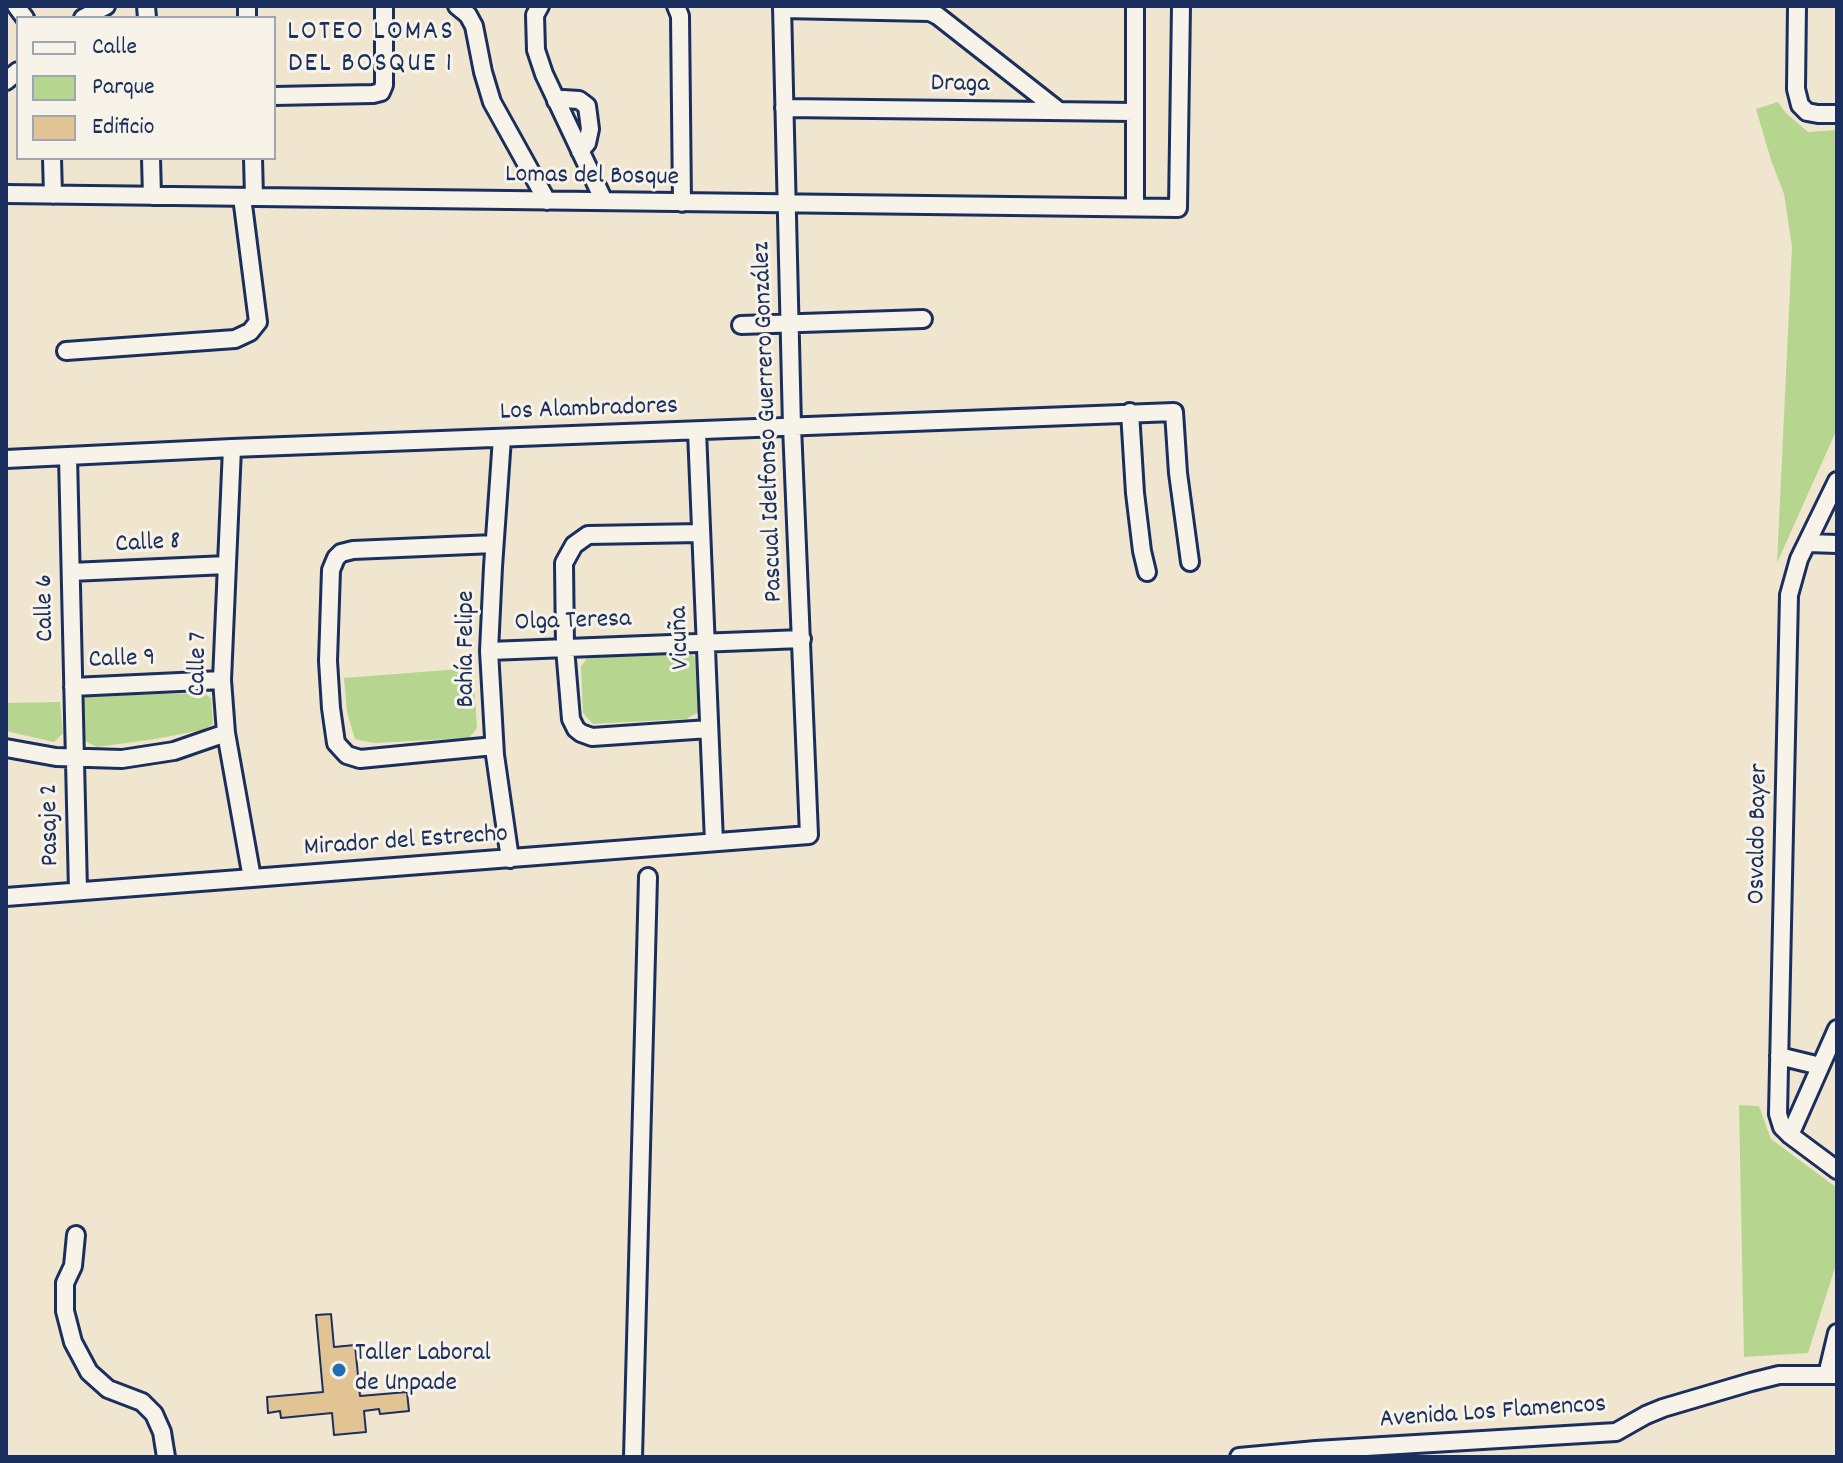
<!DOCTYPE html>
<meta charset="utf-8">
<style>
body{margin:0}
#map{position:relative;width:1843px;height:1463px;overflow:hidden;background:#f0e5cf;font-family:Dekko,sans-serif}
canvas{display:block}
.frame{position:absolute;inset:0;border:8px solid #1b2f5e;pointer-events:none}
.legend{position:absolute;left:16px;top:16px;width:260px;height:144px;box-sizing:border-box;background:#f7f3e8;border:2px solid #9fa5b1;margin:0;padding:10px 14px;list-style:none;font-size:24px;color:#1b2f5e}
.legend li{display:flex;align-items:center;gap:16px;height:40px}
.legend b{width:40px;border:2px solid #9fa5b1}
</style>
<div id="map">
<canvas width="1843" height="1463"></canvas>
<div class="frame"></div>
<ul class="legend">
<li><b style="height:10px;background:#f7f3e8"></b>Calle</li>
<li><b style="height:22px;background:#b6d68f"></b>Parque</li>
<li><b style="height:22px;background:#e1c394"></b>Edificio</li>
</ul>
</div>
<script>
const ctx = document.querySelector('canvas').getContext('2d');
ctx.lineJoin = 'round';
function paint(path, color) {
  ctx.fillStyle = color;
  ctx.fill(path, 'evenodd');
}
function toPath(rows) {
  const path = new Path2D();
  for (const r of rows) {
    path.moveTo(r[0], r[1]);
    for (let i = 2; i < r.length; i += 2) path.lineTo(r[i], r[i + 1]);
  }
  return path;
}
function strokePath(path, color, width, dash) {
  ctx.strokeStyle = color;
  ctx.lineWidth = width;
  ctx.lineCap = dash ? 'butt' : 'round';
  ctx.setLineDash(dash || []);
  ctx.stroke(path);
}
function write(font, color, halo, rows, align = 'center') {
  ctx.font = font + ' Dekko,sans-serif';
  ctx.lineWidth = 6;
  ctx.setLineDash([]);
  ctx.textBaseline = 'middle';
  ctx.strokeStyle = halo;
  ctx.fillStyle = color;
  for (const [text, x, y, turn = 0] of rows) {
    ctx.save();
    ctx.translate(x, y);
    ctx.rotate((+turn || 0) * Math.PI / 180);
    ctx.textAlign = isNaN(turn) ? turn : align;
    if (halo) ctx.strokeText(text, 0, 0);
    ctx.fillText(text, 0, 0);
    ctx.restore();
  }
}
paint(toPath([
 [1778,102,1786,113,1808,132,1837,130,1837,429,1777,563,1792,247,1784,194,1771,160,1756,109],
 [691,654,697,659,699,712,686,719,593,724,583,713,581,666,589,656],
 [473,668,477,728,469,738,374,743,355,739,347,712,344,678],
 [203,693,211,698,213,724,203,730,155,739,97,747,85,741,82,701,87,696],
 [60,702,63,733,54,742,6,731,6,703],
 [1739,1105,1759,1106,1771,1139,1837,1188,1837,1261,1808,1353,1744,1357]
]), '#b6d68f');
const building = toPath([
 [331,1314,334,1347,355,1345,360,1396,407,1392,409,1411,380,1414,379,1409,364,1411,366,1432,334,1435,332,1413,281,1418,280,1411,268,1413,267,1397,323,1392,316,1315,331,1314]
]);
paint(building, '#e1c394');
strokePath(building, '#1b2f5e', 2);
const minor = toPath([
 [16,6,25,18],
 [146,6,147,18],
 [247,6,247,18],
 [457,6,468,15,474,26,483,72,492,102,547,201],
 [540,6,535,15,536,50,544,74,604,201],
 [676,6,680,16,682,203],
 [1797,6,1796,89,1800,105,1807,112,1818,114,1837,114],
 [782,9,930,12,938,16,1059,111],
 [83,18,106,6],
 [6,81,18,71],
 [274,96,373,94,381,92,384,85,384,6],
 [556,101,563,99,579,100,587,106,590,129,587,143,580,151],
 [784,108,1135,112],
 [52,158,53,195],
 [151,158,152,196],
 [253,158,254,197],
 [6,194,1178,208,1181,6],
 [1135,207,1135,6],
 [741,325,923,319],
 [66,351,235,339,250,332,258,322,242,197],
 [1130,412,1135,493,1142,551,1147,572],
 [697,431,714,842],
 [502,438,493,567,489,651,495,755,510,859],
 [232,448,222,680,226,733,252,878],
 [68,456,78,891],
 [6,459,232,448,1174,412,1178,473,1190,562],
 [1837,481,1799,559,1789,595,1778,1114,1782,1127,1790,1135,1837,1170],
 [701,533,588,535,574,545,564,563,565,648,571,719,576,729,581,733,592,737,709,729],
 [1808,543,1837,544],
 [71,572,227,565],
 [489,651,802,639],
 [73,687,222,680],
 [494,746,360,759,347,755,336,743,331,708,328,661,331,570,336,558,341,553,353,550,494,544],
 [6,748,56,757,122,759,174,751,226,733],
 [6,897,809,835,792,426,782,6],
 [1779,1056,1820,1066],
 [1790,1135,1837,1029],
 [76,1235,73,1266,65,1283,65,1311,73,1342,89,1372,108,1389,142,1402,154,1414,162,1432,166,1457],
 [1827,1375,1837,1333],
 [633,1457,648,877],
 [1239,1457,1316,1450,1616,1432,1646,1415,1663,1408,1751,1382,1779,1375,1837,1375]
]);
strokePath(minor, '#1b2f5e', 22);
strokePath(minor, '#f7f3e8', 16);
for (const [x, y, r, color] of [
 [339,1370,8,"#1f6fb2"]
]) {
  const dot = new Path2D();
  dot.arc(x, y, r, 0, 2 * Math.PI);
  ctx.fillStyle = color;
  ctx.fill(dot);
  strokePath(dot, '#f7f3e8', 3);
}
write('26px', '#1b2f5e', '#f7f3e8', [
 ["Draga",960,86,1],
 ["Lomas del Bosque",592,178,1],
 ["Los Alambradores",589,411,-2],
 ["Pascual Idelfonso Guerrero González",770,422,-92],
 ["Calle 8",148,545,-3],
 ["Calle 6",47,608,-91],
 ["Olga Teresa",573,623,-2],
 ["Vicuña",682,638,-92],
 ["Bahía Felipe",468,649,-90],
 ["Calle 9",122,661,-2],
 ["Calle 7",200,664,-89],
 ["Pasaje 2",52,825,-91],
 ["Osvaldo Bayer",1760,834,-89],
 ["Mirador del Estrecho",406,843,-4],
 ["Avenida Los Flamencos",1493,1414,-4]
]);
write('26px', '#1b2f5e', '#f7f3e8', [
 ["Taller Laboral",355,1355],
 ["de Unpade",355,1385]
], 'left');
ctx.letterSpacing = '2px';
write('28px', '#1b2f5e', '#f7f3e8', [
 ["LOTEO LOMAS",371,34],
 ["DEL BOSQUE 1",371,66]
]);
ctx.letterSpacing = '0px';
</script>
